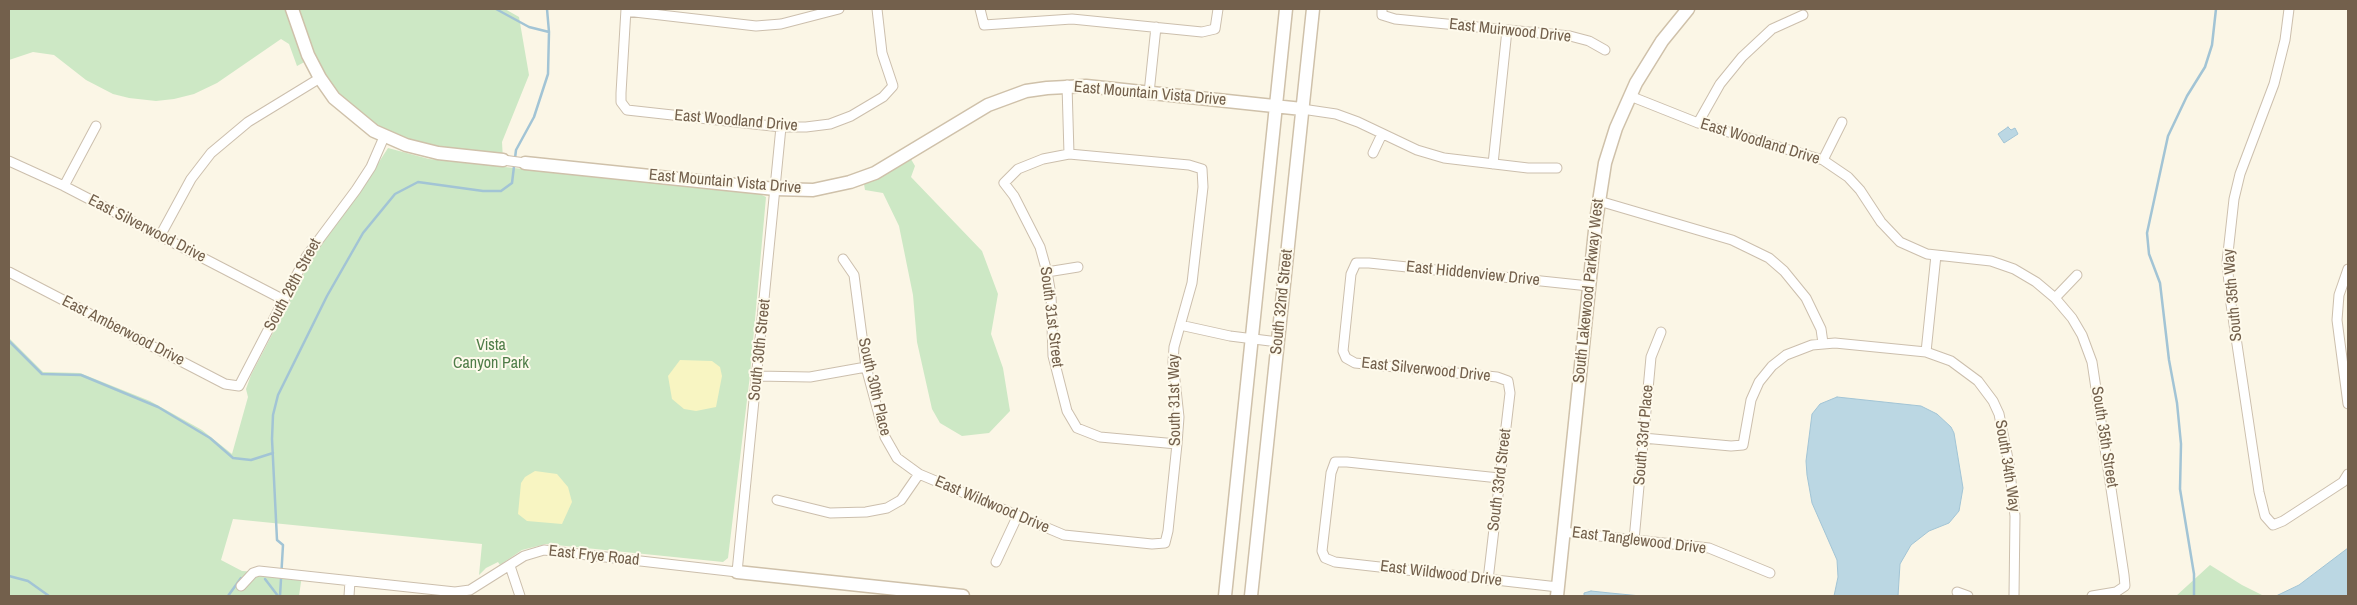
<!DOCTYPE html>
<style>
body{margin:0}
#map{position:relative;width:2357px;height:605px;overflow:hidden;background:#fbf6e6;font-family:"Archivo Narrow",sans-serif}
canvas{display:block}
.frame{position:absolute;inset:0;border:10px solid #73604c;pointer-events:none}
</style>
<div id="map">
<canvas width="2357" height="605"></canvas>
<div class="frame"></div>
</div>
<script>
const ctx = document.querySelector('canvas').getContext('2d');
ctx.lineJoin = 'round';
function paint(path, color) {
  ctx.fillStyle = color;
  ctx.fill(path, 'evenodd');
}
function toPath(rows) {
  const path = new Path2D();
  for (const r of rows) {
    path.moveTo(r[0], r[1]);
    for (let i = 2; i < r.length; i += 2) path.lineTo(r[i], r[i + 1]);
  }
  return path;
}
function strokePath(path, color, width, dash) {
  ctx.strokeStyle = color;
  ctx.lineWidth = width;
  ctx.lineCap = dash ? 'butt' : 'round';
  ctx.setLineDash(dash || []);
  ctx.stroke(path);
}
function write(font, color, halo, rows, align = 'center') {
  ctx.font = font + ' "Archivo Narrow",sans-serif';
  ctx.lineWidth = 4;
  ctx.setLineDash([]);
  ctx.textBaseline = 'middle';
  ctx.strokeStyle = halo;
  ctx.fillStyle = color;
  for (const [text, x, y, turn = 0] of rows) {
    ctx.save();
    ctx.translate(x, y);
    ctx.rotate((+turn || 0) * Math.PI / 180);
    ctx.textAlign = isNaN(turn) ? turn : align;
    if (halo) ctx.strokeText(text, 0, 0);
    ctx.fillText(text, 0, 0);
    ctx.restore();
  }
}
paint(toPath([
 [9,9,505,9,519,17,529,75,502,142,503,160,406,145,349,113,310,59,297,66,289,44,281,39,217,83,194,94,174,99,156,101,129,98,113,94,86,80,54,55,33,52,9,60],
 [388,148,429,159,760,194,766,197,750,375,728,558,723,562,546,544,522,550,500,565,498,562,486,568,479,575,482,544,233,519,221,560,242,571,302,575,299,596,9,596,9,338,43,372,80,373,150,401,202,430,232,454,248,397,246,389,251,375,312,258,359,193],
 [908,154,915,166,911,177,982,251,998,294,991,334,1003,368,1010,411,989,433,962,436,940,423,932,409,917,342,913,295,899,226,883,193,865,190,863,178],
 [2210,565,2242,585,2264,596,2176,596]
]), '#cde8c5');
paint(toPath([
 [680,360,712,361,720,367,722,376,716,407,696,411,684,409,672,399,668,376],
 [535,471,557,474,568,487,572,502,562,524,527,521,518,514,521,483,525,477]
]), '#f8f5c2');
const water = toPath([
 [2008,127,2011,130,2015,128,2018,134,2004,143,1998,134,2008,127],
 [1837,397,1921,406,1937,414,1951,427,1954,433,1963,488,1959,511,1949,523,1929,531,1911,545,1900,564,1898,596,1834,596,1838,577,1837,560,1812,503,1807,475,1806,461,1812,414,1820,404,1837,397],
 [2348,548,2348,596,2276,596,2299,585,2348,548],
 [1591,591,1610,593,1641,596,1584,596,1584,593,1591,591]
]);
paint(water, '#bbd7e3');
strokePath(water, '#a2c4d5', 1);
strokePath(toPath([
 [496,9,529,27,549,32],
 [9,341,42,374,81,375,158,407,210,438,233,458,251,460,273,453],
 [9,576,28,581,49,596],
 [265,579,278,596],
 [228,596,241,578],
 [280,596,283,545,277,540,272,439,273,415,278,395,327,296,363,233,395,194,418,182,483,191,501,191,512,183,516,150,534,117,548,74,549,32,547,9],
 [2194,596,2194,574,2180,489,2181,444,2177,403,2169,360,2160,283,2149,254,2147,233,2168,136,2187,96,2205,67,2212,45,2216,9]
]), '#a2c4d5', 2.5);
const street = toPath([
 [626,9,621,93,621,102,627,110,781,127,806,127,830,124,851,116,883,97,893,86,882,53,877,9],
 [980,9,984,25,1072,19,1202,32,1215,29,1218,9],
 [1382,9,1382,15,1395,19,1570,36,1589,41,1605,50],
 [2289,9,2285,40,2274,84,2240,174,2234,199,2227,262,2231,304,2259,492,2265,516,2273,525,2283,521,2343,482,2348,474],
 [626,11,756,26,781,24,839,9],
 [1067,85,1069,154],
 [1149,93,1156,27],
 [1630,96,1698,123,1823,160,1848,177,1860,190,1881,222,1900,242,1927,254,1991,261,2014,269,2036,282,2055,298,2072,318,2082,335,2092,362,2124,575,2125,586,2116,592,2092,596],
 [1302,109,1336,114,1358,122,1417,150,1444,158,1528,168,1557,168],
 [1698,123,1720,84,1742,57,1772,29,1803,15],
 [1373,153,1382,134],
 [503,160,525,163],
 [1823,160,1842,122],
 [9,161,64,186,284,300],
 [1493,164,1507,30],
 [64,186,96,126],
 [1599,201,1732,240,1769,258,1784,271,1806,298,1821,329,1823,343],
 [160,236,191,179,211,153,248,122,320,78],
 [843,259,854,275,866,367,885,437,897,458,919,474,1064,535,1152,544,1165,543,1168,531,1177,444,1179,417,1173,362,1174,347,1192,283,1203,187,1202,169,1189,165,1069,154,1043,159,1018,169,1004,183,1014,196,1040,247,1047,272,1051,295,1053,356,1067,411,1077,428,1100,437,1177,444],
 [2348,269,2339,295,2337,320,2348,404],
 [9,272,225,384,239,386,306,257,356,190,371,167,384,137],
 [1047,272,1078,267],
 [2055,298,2077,275],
 [1180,325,1230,336,1278,342],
 [1926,352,1936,255],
 [757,376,810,377,866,367],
 [1643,438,1731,446,1743,445,1751,400,1759,382,1772,366,1786,355,1812,345,1835,343,1926,352,1951,361,1978,381,1993,401,1999,414,2009,464,2015,516,2014,596],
 [1499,478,1347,462,1335,462,1331,473,1322,551,1325,558,1335,562,1558,587],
 [777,500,830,513,866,512,887,508,901,500,919,474],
 [1563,532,1709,548,1770,573],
 [1634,540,1651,357,1661,332],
 [996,562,1017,517],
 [510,566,520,596],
 [1488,580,1510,393,1508,381,1497,377,1355,363,1346,358,1343,351,1351,274,1356,263,1369,263,1589,286],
 [241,586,253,573,259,571,455,592,470,590,524,556,544,550,737,572,781,127],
 [1957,592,1968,596],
 [349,596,350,581]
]);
const secondary = toPath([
 [292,9,308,55,320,78,334,98,374,131,406,145,438,153,503,160],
 [525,163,775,189,813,190,850,182,875,173,988,105,1026,91,1047,88,1086,86,1302,109],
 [737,572,963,596],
 [1225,596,1286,9],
 [1251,596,1313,9],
 [1557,596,1596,221,1605,163,1616,128,1636,83,1662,41,1688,9]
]);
strokePath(street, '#ccbfad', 11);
strokePath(secondary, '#cfc1aa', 15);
strokePath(street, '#fff', 9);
strokePath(secondary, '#fff', 12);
write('16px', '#73604c', '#fefaec', [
 ["East Muirwood Drive",1510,31,6],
 ["East Mountain Vista Drive",1150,94,5],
 ["East Woodland Drive",736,121,5],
 ["East Woodland Drive",1760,142,17],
 ["East Mountain Vista Drive",725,182,5],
 ["East Silverwood Drive",147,229,27],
 ["East Hiddenview Drive",1473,274,6],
 ["South 28th Street",293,285,-62],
 ["South Lakewood Parkway West",1589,291,-84],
 ["South 35th Way",2233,295,-95],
 ["South 32nd Street",1282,302,-84],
 ["South 31st Street",1051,317,83],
 ["East Amberwood Drive",123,331,27],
 ["South 30th Street",760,350,-84],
 ["East Silverwood Drive",1426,370,6],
 ["South 30th Place",874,387,77],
 ["South 31st Way",1175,400,-91],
 ["South 33rd Place",1644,435,-85],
 ["South 35th Street",2104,437,81],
 ["South 34th Way",2007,466,81],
 ["South 33rd Street",1500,480,-83],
 ["East Wildwood Drive",992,505,23],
 ["East Tanglewood Drive",1639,541,7],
 ["East Frye Road",594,556,6],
 ["East Wildwood Drive",1441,574,7]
]);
write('16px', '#4f7d48', '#fefaec', [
 ["Vista",491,346],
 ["Canyon Park",491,364]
]);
</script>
